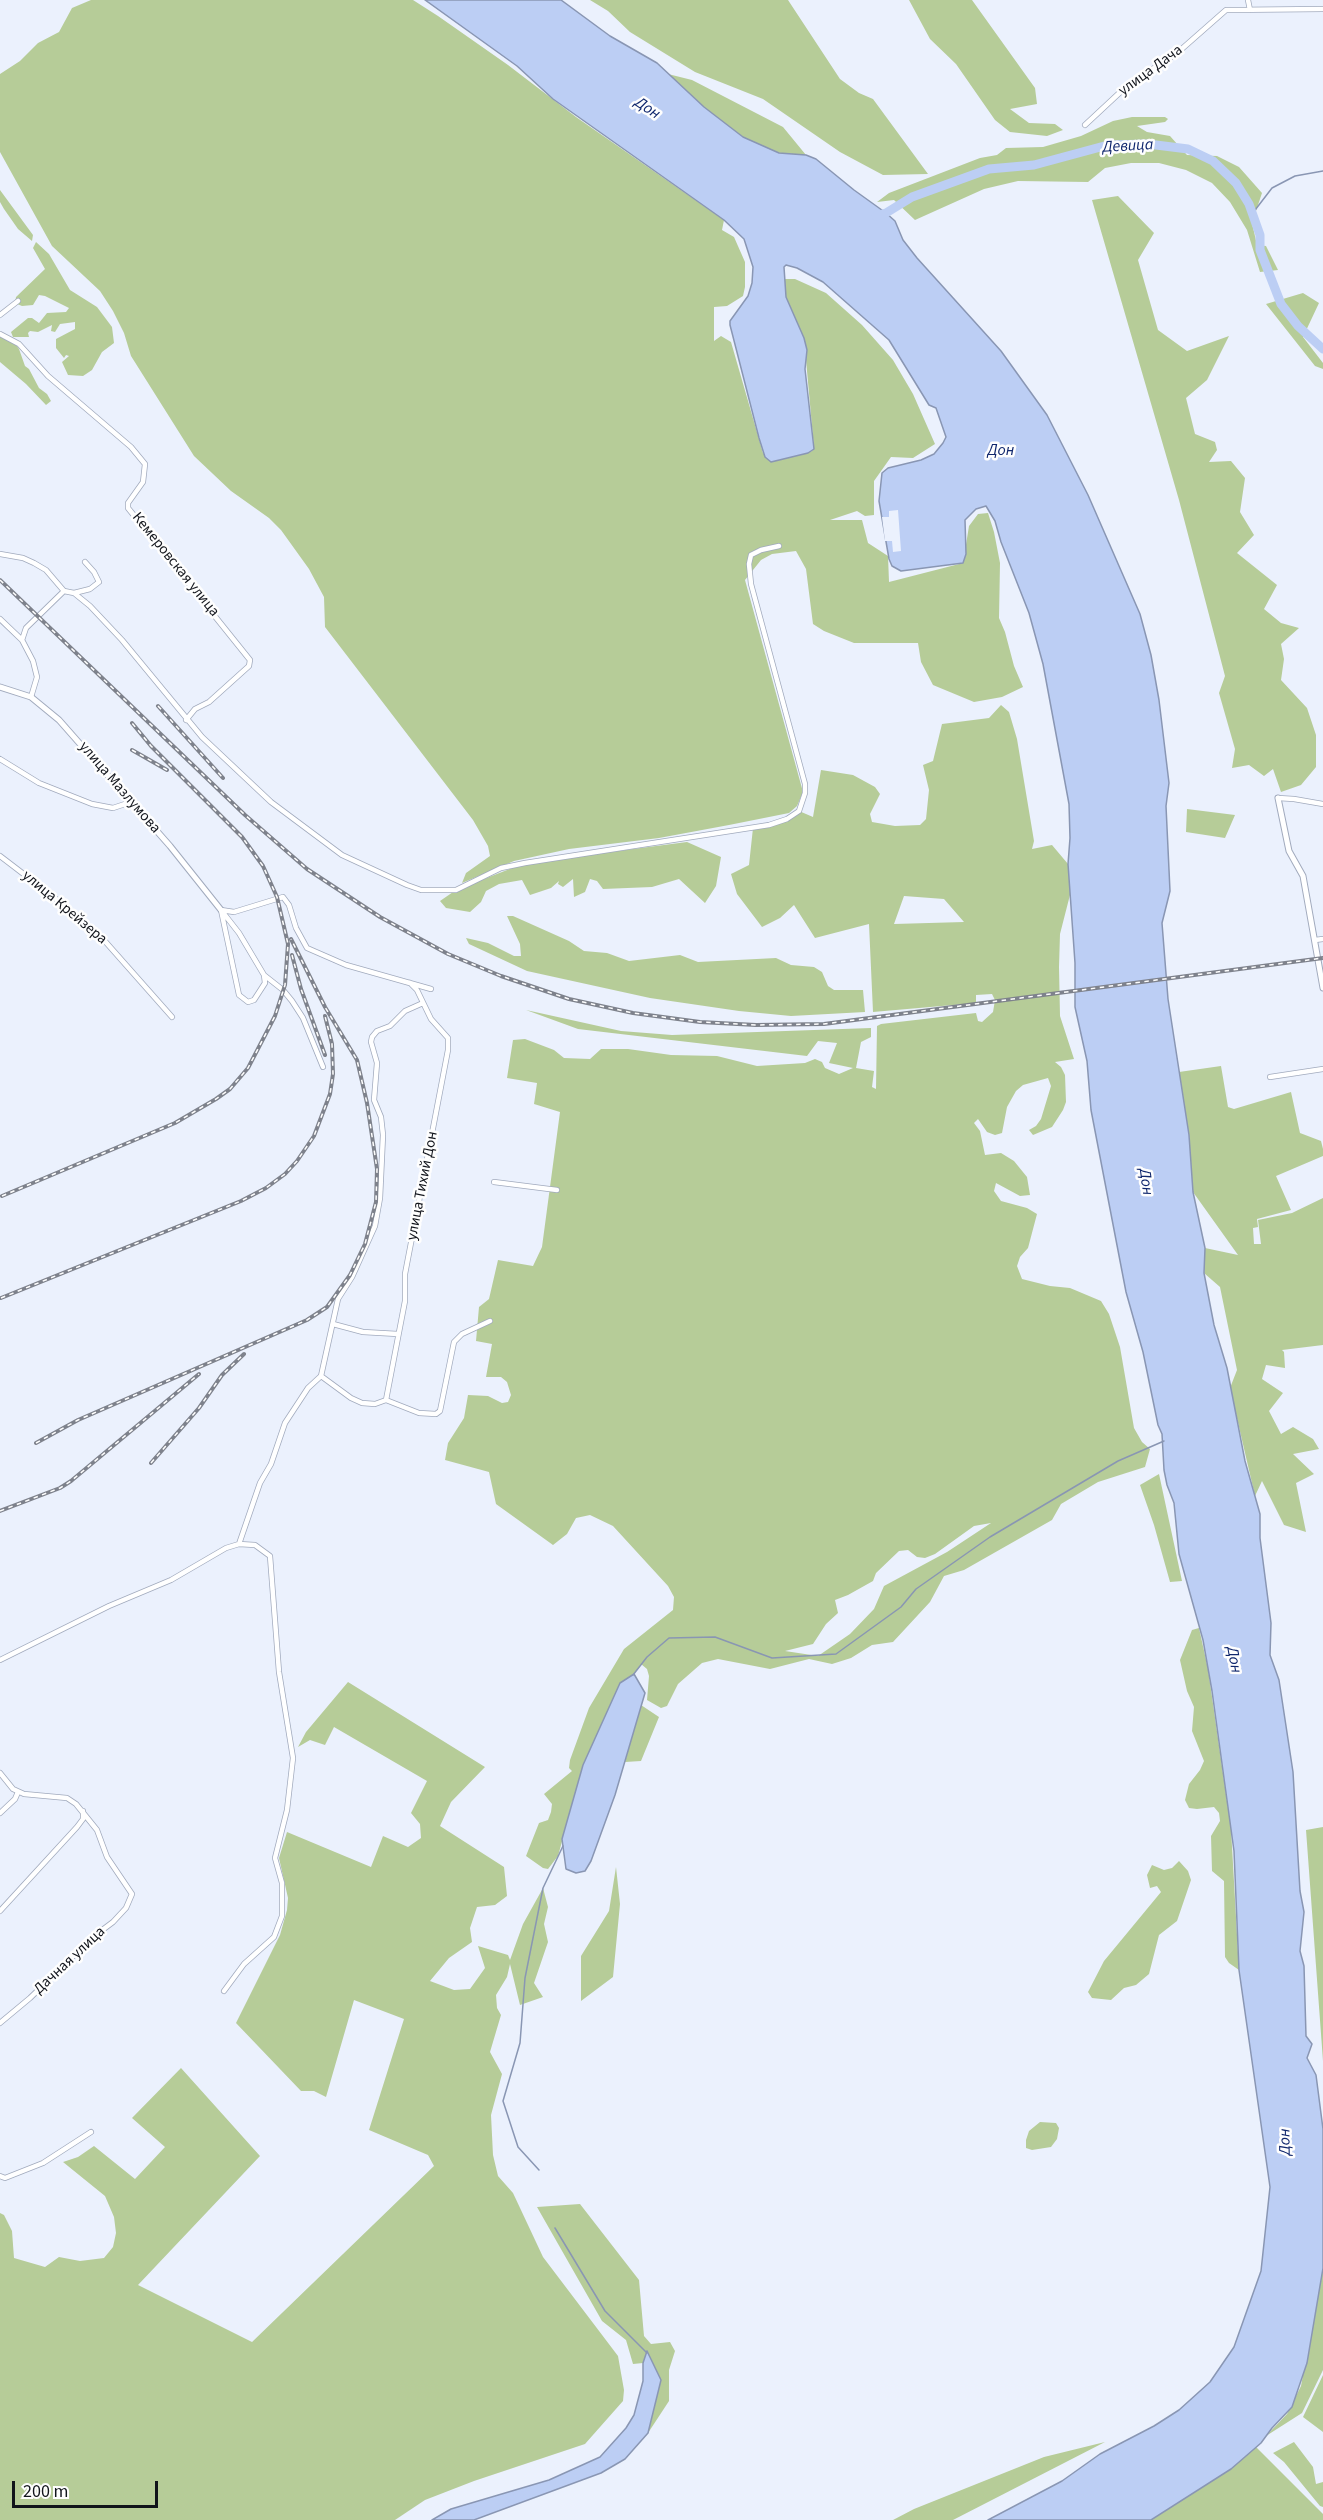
<!DOCTYPE html>
<meta charset="utf-8">
<style>
body{margin:0}
#map{position:relative;width:1323px;height:2520px;overflow:hidden;background:#ebf1fd;font-family:"Source Sans 3",sans-serif}
canvas{display:block}
.scale{position:absolute;left:12px;top:2481px;width:146px;height:27px;box-sizing:border-box;border:3px solid #11141b;border-top:0;padding-left:8px;font-size:18px;line-height:21px;white-space:nowrap;color:#11141b;-webkit-text-stroke:4px #fefefe;paint-order:stroke}
</style>
<div id="map">
<canvas width="1323" height="2520"></canvas>
<div class="scale">200 m</div>
</div>
<script>
const ctx = document.querySelector('canvas').getContext('2d');
ctx.lineJoin = 'round';
function paint(path, color) {
  ctx.fillStyle = color;
  ctx.fill(path, 'evenodd');
}
function toPath(rows) {
  const path = new Path2D();
  for (const r of rows) {
    path.moveTo(r[0], r[1]);
    for (let i = 2; i < r.length; i += 2) path.lineTo(r[i], r[i + 1]);
  }
  return path;
}
function strokePath(path, color, width, dash) {
  ctx.strokeStyle = color;
  ctx.lineWidth = width;
  ctx.lineCap = dash ? 'butt' : 'round';
  ctx.setLineDash(dash || []);
  ctx.stroke(path);
}
function write(font, color, halo, rows, align = 'center') {
  ctx.font = font + ' "Source Sans 3",sans-serif';
  ctx.lineWidth = 5;
  ctx.setLineDash([]);
  ctx.textBaseline = 'middle';
  ctx.strokeStyle = halo;
  ctx.fillStyle = color;
  for (const [text, x, y, turn = 0] of rows) {
    ctx.save();
    ctx.translate(x, y);
    ctx.rotate((+turn || 0) * Math.PI / 180);
    ctx.textAlign = isNaN(turn) ? turn : align;
    if (halo) ctx.strokeText(text, 0, 0);
    ctx.fillText(text, 0, 0);
    ctx.restore();
  }
}
paint(toPath([
 [91,0,413,0,438,16,508,65,576,117,724,220,722,230,734,237,745,262,745,287,743,296,727,306,714,307,714,341,721,336,731,342,763,453,771,462,812,451,814,448,804,338,786,297,783,279,795,279,826,293,862,325,893,360,913,394,935,444,913,458,891,457,874,481,874,515,865,516,857,511,830,520,862,520,868,543,888,556,889,582,963,563,969,526,978,514,988,513,994,532,1000,563,999,618,1005,632,1014,666,1023,687,1002,697,974,702,933,685,921,662,918,643,854,643,824,631,813,624,806,569,796,551,772,554,761,560,745,580,803,792,797,806,789,813,729,825,659,838,569,849,514,861,462,883,466,873,490,856,488,846,473,820,325,627,324,597,309,569,281,530,269,518,231,491,194,456,131,356,124,333,113,311,100,291,52,246,0,152,0,74,20,61,38,43,59,32,72,8],
 [590,0,788,0,840,79,859,93,873,99,928,174,883,175,840,152,763,99,695,72,630,32,608,11],
 [909,0,972,0,1035,88,1037,104,1010,109,1029,123,1055,124,1063,130,1047,136,1010,132,995,120,956,64,930,39],
 [668,74,692,80,783,127,806,155,779,153,743,137,704,107],
 [1132,117,1165,117,1168,119,1165,122,1137,126,1147,132,1170,136,1187,155,1217,156,1239,167,1262,193,1252,223,1257,245,1266,246,1278,270,1260,272,1247,230,1230,202,1212,183,1186,170,1159,163,1131,163,1105,168,1088,182,1018,181,984,189,915,220,894,200,877,202,889,193,980,158,997,155,1006,148,1043,147,1081,136,1113,121],
 [0,190,33,235,32,241,18,229,4,209,0,202],
 [1118,196,1154,233,1138,260,1158,330,1187,351,1229,336,1207,380,1186,398,1195,434,1215,442,1217,450,1209,462,1231,461,1245,478,1240,512,1254,535,1237,553,1277,585,1264,609,1281,623,1299,628,1281,644,1284,659,1281,680,1307,708,1316,735,1316,767,1301,785,1281,792,1273,769,1264,776,1249,765,1232,768,1235,749,1219,693,1225,676,1179,500,1092,200],
 [36,242,49,254,70,290,97,307,112,327,114,343,102,352,92,370,83,376,68,375,62,362,69,356,66,355,64,358,56,348,56,339,75,329,75,322,60,324,55,332,51,331,52,325,38,332,30,331,28,333,29,337,13,337,11,332,28,318,32,318,39,323,47,313,66,312,69,308,45,296,39,295,33,305,22,306,15,303,16,297,45,269,33,248],
 [1303,293,1319,303,1303,337,1323,363,1323,369,1315,366,1266,304],
 [0,336,14,342,19,349,25,366,29,369,39,388,47,394,51,401,46,405,26,384,0,362],
 [1001,705,1009,712,1017,739,1034,841,1032,849,1052,845,1068,864,1071,891,1060,934,1059,967,1060,1016,1074,1059,1055,1062,1061,1067,1065,1075,1066,1102,1063,1110,1052,1127,1033,1135,1029,1130,1036,1126,1041,1119,1051,1086,1048,1078,1023,1085,1016,1091,1007,1107,1002,1133,995,1135,987,1132,978,1119,974,1123,980,1131,985,1155,1001,1153,1014,1161,1027,1177,1030,1195,1020,1196,996,1183,994,1191,1001,1201,1027,1208,1037,1214,1028,1248,1020,1257,1017,1266,1022,1279,1050,1286,1070,1288,1101,1301,1109,1314,1120,1347,1134,1428,1142,1442,1150,1449,1145,1467,1098,1482,1061,1504,1052,1520,964,1570,944,1576,930,1602,893,1642,872,1645,851,1658,832,1664,809,1659,770,1669,718,1659,702,1663,678,1684,667,1706,661,1708,647,1700,649,1676,647,1669,641,1664,634,1674,620,1683,583,1765,558,1856,548,1869,543,1868,526,1856,539,1823,548,1820,551,1812,552,1804,544,1794,572,1771,569,1768,570,1760,589,1708,624,1649,673,1610,674,1597,668,1586,613,1526,590,1515,576,1518,567,1534,553,1545,496,1504,489,1472,445,1460,448,1443,464,1418,468,1395,488,1396,502,1403,508,1402,511,1395,507,1382,501,1377,486,1377,492,1344,476,1341,479,1307,489,1299,498,1260,533,1266,542,1247,560,1112,534,1104,537,1083,507,1078,513,1040,525,1039,554,1050,564,1058,590,1059,601,1049,628,1049,671,1055,717,1056,757,1066,805,1063,815,1059,822,1062,825,1068,839,1074,853,1068,829,1063,837,1043,818,1041,807,1056,578,1029,526,1010,621,1031,672,1035,871,1028,871,1037,861,1042,856,1068,874,1071,872,1087,876,1089,877,1026,881,1024,976,1013,978,1021,982,1022,993,1012,995,1000,992,994,976,995,976,1003,873,1012,869,924,815,938,794,905,780,918,762,927,737,894,731,874,749,865,753,828,786,819,799,811,813,817,821,770,853,775,875,787,880,794,870,814,872,822,895,826,920,825,926,819,929,790,923,765,933,761,942,724,989,718],
 [904,896,944,899,964,922,894,924],
 [991,1523,947,1552,884,1586,874,1609,850,1634,818,1656,785,1651,813,1644,826,1624,838,1613,835,1600,848,1595,873,1581,876,1573,899,1551,908,1550,917,1557,925,1558,935,1554,974,1526],
 [1187,809,1235,815,1225,838,1186,832],
 [687,842,721,857,716,886,705,903,679,879,652,887,603,889,597,881,590,879,585,892,574,897,573,879,563,887,558,884,559,881,551,888,530,895,522,880,499,884,486,891,481,902,470,912,446,908,440,901,456,890,525,863],
 [507,916,513,916,569,941,584,951,607,953,629,961,680,955,698,962,776,958,791,965,814,967,822,972,828,986,834,990,863,990,865,1012,791,1016,739,1011,650,998,527,971,469,944,466,938,488,943,514,956,521,956,520,944],
 [1221,1066,1228,1107,1234,1109,1291,1092,1300,1133,1321,1141,1323,1149,1323,1156,1276,1176,1291,1210,1257,1219,1258,1227,1253,1228,1254,1244,1261,1244,1258,1220,1292,1213,1323,1198,1323,1345,1282,1350,1284,1352,1285,1368,1266,1365,1262,1379,1283,1393,1269,1411,1281,1434,1293,1427,1313,1439,1319,1449,1293,1454,1314,1474,1296,1483,1306,1532,1284,1525,1262,1481,1255,1496,1230,1388,1237,1370,1220,1287,1204,1273,1205,1248,1238,1255,1193,1192,1189,1135,1179,1072],
 [1159,1474,1182,1581,1170,1582,1154,1525,1140,1485],
 [1199,1628,1208,1669,1231,1829,1239,1970,1229,1963,1225,1957,1224,1881,1212,1871,1211,1836,1220,1821,1219,1813,1214,1807,1197,1809,1189,1808,1185,1800,1189,1784,1200,1770,1204,1761,1192,1731,1194,1707,1187,1691,1180,1660,1192,1630],
 [348,1682,485,1767,451,1802,440,1826,504,1867,507,1896,495,1905,477,1907,470,1928,472,1942,449,1958,430,1981,454,1990,470,1989,485,1968,478,1946,508,1955,510,1960,523,1924,543,1888,548,1907,544,1924,548,1942,534,1983,543,1997,520,2005,510,1964,507,1977,496,1995,497,2008,501,2015,490,2052,502,2074,491,2115,493,2155,498,2176,513,2193,543,2257,618,2356,624,2390,623,2401,585,2444,474,2481,425,2500,395,2520,0,2520,0,2213,4,2215,12,2231,14,2258,45,2267,59,2257,80,2261,104,2258,113,2247,116,2233,114,2217,105,2196,63,2162,78,2157,94,2146,135,2179,165,2147,132,2118,181,2068,260,2156,138,2285,252,2342,434,2166,428,2155,369,2130,404,2019,354,2000,326,2097,314,2091,301,2091,236,2023,280,1935,287,1910,288,1898,279,1858,287,1832,371,1867,383,1836,408,1847,421,1838,420,1824,411,1813,427,1781,334,1727,325,1745,310,1740,298,1747,306,1732],
 [641,1705,659,1717,641,1761,625,1762],
 [1323,1827,1323,2061,1306,1830],
 [1179,1861,1188,1871,1191,1880,1177,1921,1159,1935,1149,1974,1136,1985,1124,1988,1111,2000,1092,1998,1088,1992,1104,1961,1161,1892,1157,1886,1150,1888,1147,1875,1152,1865,1164,1870,1172,1868],
 [616,1867,620,1904,613,1977,581,2001,581,1956,609,1911],
 [1040,2122,1056,2123,1059,2128,1057,2139,1051,2147,1032,2150,1026,2148,1026,2140,1029,2131],
 [580,2204,639,2280,644,2336,651,2344,670,2342,675,2351,669,2370,669,2401,648,2433,661,2380,647,2352,643,2363,633,2364,626,2340,602,2321,537,2207],
 [1323,2266,1323,2370,1302,2413,1266,2436,1287,2414,1301,2386],
 [1323,2375,1323,2432,1303,2417],
 [1105,2442,953,2520,893,2520,914,2509,1044,2457],
 [1294,2442,1313,2467,1316,2484,1323,2482,1323,2507,1320,2506,1284,2462,1273,2453],
 [1256,2447,1323,2514,1323,2520,1147,2520,1175,2505]
]), '#b6cc98');
const water = toPath([
 [425,0,561,0,610,36,657,63,704,107,743,137,779,153,806,155,816,159,854,190,886,213,895,221,903,240,917,258,1001,351,1047,415,1088,495,1140,614,1151,655,1159,700,1169,783,1166,806,1170,891,1162,923,1168,999,1189,1135,1193,1192,1205,1248,1204,1273,1214,1325,1227,1368,1245,1461,1260,1514,1260,1538,1271,1623,1270,1655,1279,1680,1293,1772,1300,1891,1304,1912,1300,1951,1304,1966,1306,2036,1312,2044,1307,2058,1316,2075,1323,2129,1323,2268,1307,2363,1292,2407,1272,2428,1261,2443,1231,2469,1151,2520,988,2520,1062,2481,1100,2454,1154,2426,1179,2410,1210,2382,1234,2347,1261,2271,1270,2187,1239,1970,1234,1851,1212,1691,1203,1640,1179,1554,1174,1503,1167,1485,1164,1470,1162,1434,1158,1425,1143,1352,1126,1292,1091,1110,1087,1061,1075,1007,1075,963,1068,864,1070,838,1069,804,1043,664,1029,613,1001,542,995,521,986,506,976,509,965,520,966,554,963,563,901,571,892,566,889,559,879,501,882,473,888,468,921,460,934,454,943,443,946,437,936,408,929,405,889,340,823,282,797,268,786,265,784,267,786,297,804,338,807,350,805,369,814,449,808,453,771,462,765,457,759,438,730,325,730,321,748,296,752,283,753,267,744,239,724,220,553,99,517,66,425,0],
 [634,1674,645,1693,615,1795,591,1861,585,1871,576,1873,566,1869,562,1839,583,1765,620,1683,634,1674],
 [647,2351,661,2380,648,2433,625,2459,601,2473,474,2520,432,2520,451,2509,549,2480,600,2457,626,2428,634,2415,643,2381,643,2363,647,2351]
]);
paint(water, '#bccef4');
strokePath(water, '#8996b3', 1.5);
paint(toPath([
 [898,510,901,551,893,552,892,541,885,541,882,517,889,517,889,511]
]), '#ebf1fd');
strokePath(toPath([
 [1252,214,1272,188,1295,176,1323,171],
 [633,1675,647,1657,669,1638,715,1637,772,1658,836,1654,901,1607,916,1589,990,1537,1118,1461,1164,1441],
 [539,2170,518,2147,503,2101,520,2043,525,1978,543,1888,563,1846],
 [555,2228,605,2311,647,2353]
]), '#8996b3', 1.5);
strokePath(toPath([
 [876,216,886,213,912,197,989,169,1034,165,1108,145,1148,144,1188,149,1213,161,1236,183,1249,204,1260,235,1260,250,1281,304,1298,326,1323,349]
]), '#bccef4', 9);
const minor = toPath([
 [1248,0,1250,10],
 [1085,125,1129,84,1176,54,1226,10,1323,9],
 [0,315,18,301],
 [0,334,19,344,48,376,131,447,145,464,143,482,128,503,128,508,250,660,249,666,209,702,195,709,186,720],
 [0,554,23,558,34,563,46,570,64,591,74,593,90,606,122,640,202,737,271,802,342,855,407,885,421,890,456,890,501,868,525,863,769,825,787,819,799,811,805,793,805,784,751,584,749,564,751,555,761,550,779,546],
 [74,593,90,589,99,582,94,572,85,562],
 [0,619,22,640,33,661,37,677,31,697],
 [22,640,26,628,64,591],
 [0,759,39,783,92,804,113,808,131,802],
 [1278,798,1294,799,1323,804],
 [0,856,55,898,103,939,172,1017],
 [221,910,234,912,283,897,289,905,296,928,307,948,346,965,431,989],
 [221,910,239,933,264,975,265,983,254,1000,248,1002,239,995,221,910],
 [1315,940,1323,939],
 [264,975,283,990,292,1001,303,1018,323,1067],
 [1270,1077,1323,1069],
 [494,1182,557,1190],
 [333,1324,363,1332,398,1334],
 [321,1376,351,1398,362,1403,375,1404,386,1400,419,1413,436,1414,440,1411,454,1342,462,1334,490,1321],
 [386,1400,405,1301,405,1274,448,1050,448,1038,431,1019,417,990,410,983],
 [0,1660,109,1606,171,1580,226,1548,239,1544,260,1483,271,1464,285,1423,308,1388,321,1376,338,1299,352,1277,375,1226,380,1198,383,1135,381,1117,374,1100,377,1063,371,1042,372,1037,377,1031,390,1026,405,1011,423,1003],
 [0,1773,13,1789,24,1794,67,1798,76,1804,97,1830,107,1857,132,1894,126,1908,113,1922,93,1937,30,1998,0,2023],
 [0,1813,15,1799,18,1792],
 [0,1911,77,1827,83,1819,83,1811],
 [224,1991,244,1964,274,1937,282,1916,282,1883,275,1858,287,1810,293,1758,279,1672,270,1556,255,1545,239,1544],
 [0,2176,5,2178,43,2163,91,2132]
]);
const tertiary = toPath([
 [0,687,31,697,59,720,170,846,221,910],
 [1278,798,1289,851,1303,876,1323,988]
]);
strokePath(minor, '#a1aabd', 6);
strokePath(tertiary, '#a1aabd', 7);
strokePath(minor, '#fff', 4.5);
strokePath(tertiary, '#fff', 5);
const rail = toPath([
 [0,580,245,815,307,869,380,917,448,954,501,976,569,999,633,1013,700,1022,756,1025,824,1024,1323,958],
 [158,706,223,778],
 [132,750,167,770],
 [292,955,301,989,325,1055],
 [2,1196,175,1123,216,1099,230,1089,248,1068,275,1016,285,985,288,944,277,897,263,866,242,837,151,746,132,723],
 [1,1298,241,1201,266,1188,285,1174,297,1161,314,1136,330,1094,333,1074,332,1044,325,1016],
 [36,1443,78,1420,307,1320,327,1307,350,1275,365,1244,376,1202,377,1169,367,1103,357,1060,325,1007,291,939],
 [151,1463,199,1408,222,1375,244,1354],
 [0,1511,60,1488,71,1481,199,1374]
]);
strokePath(rail, '#7e828c', 4);
strokePath(rail, '#fefefe', 1.5, [4.5]);
write('15px', '#11141b', '#fefefe', [
 ["улица Дача",1151,71,-36],
 ["Кемеровская улица",175,565,51],
 ["улица Мазлумова",119,788,49],
 ["улица Крейзера",64,908,40],
 ["улица Тихий Дон",423,1186,-79],
 ["Дачная улица",70,1961,-43]
]);
write('italic 16px', '#10276d', '#fefefe', [
 ["Дон",647,109,34],
 ["Девица",1128,147,-3],
 ["Дон",1001,451],
 ["Дон",1145,1182,82],
 ["Дон",1233,1660,80],
 ["Дон",1286,2142,-91]
]);
</script>
